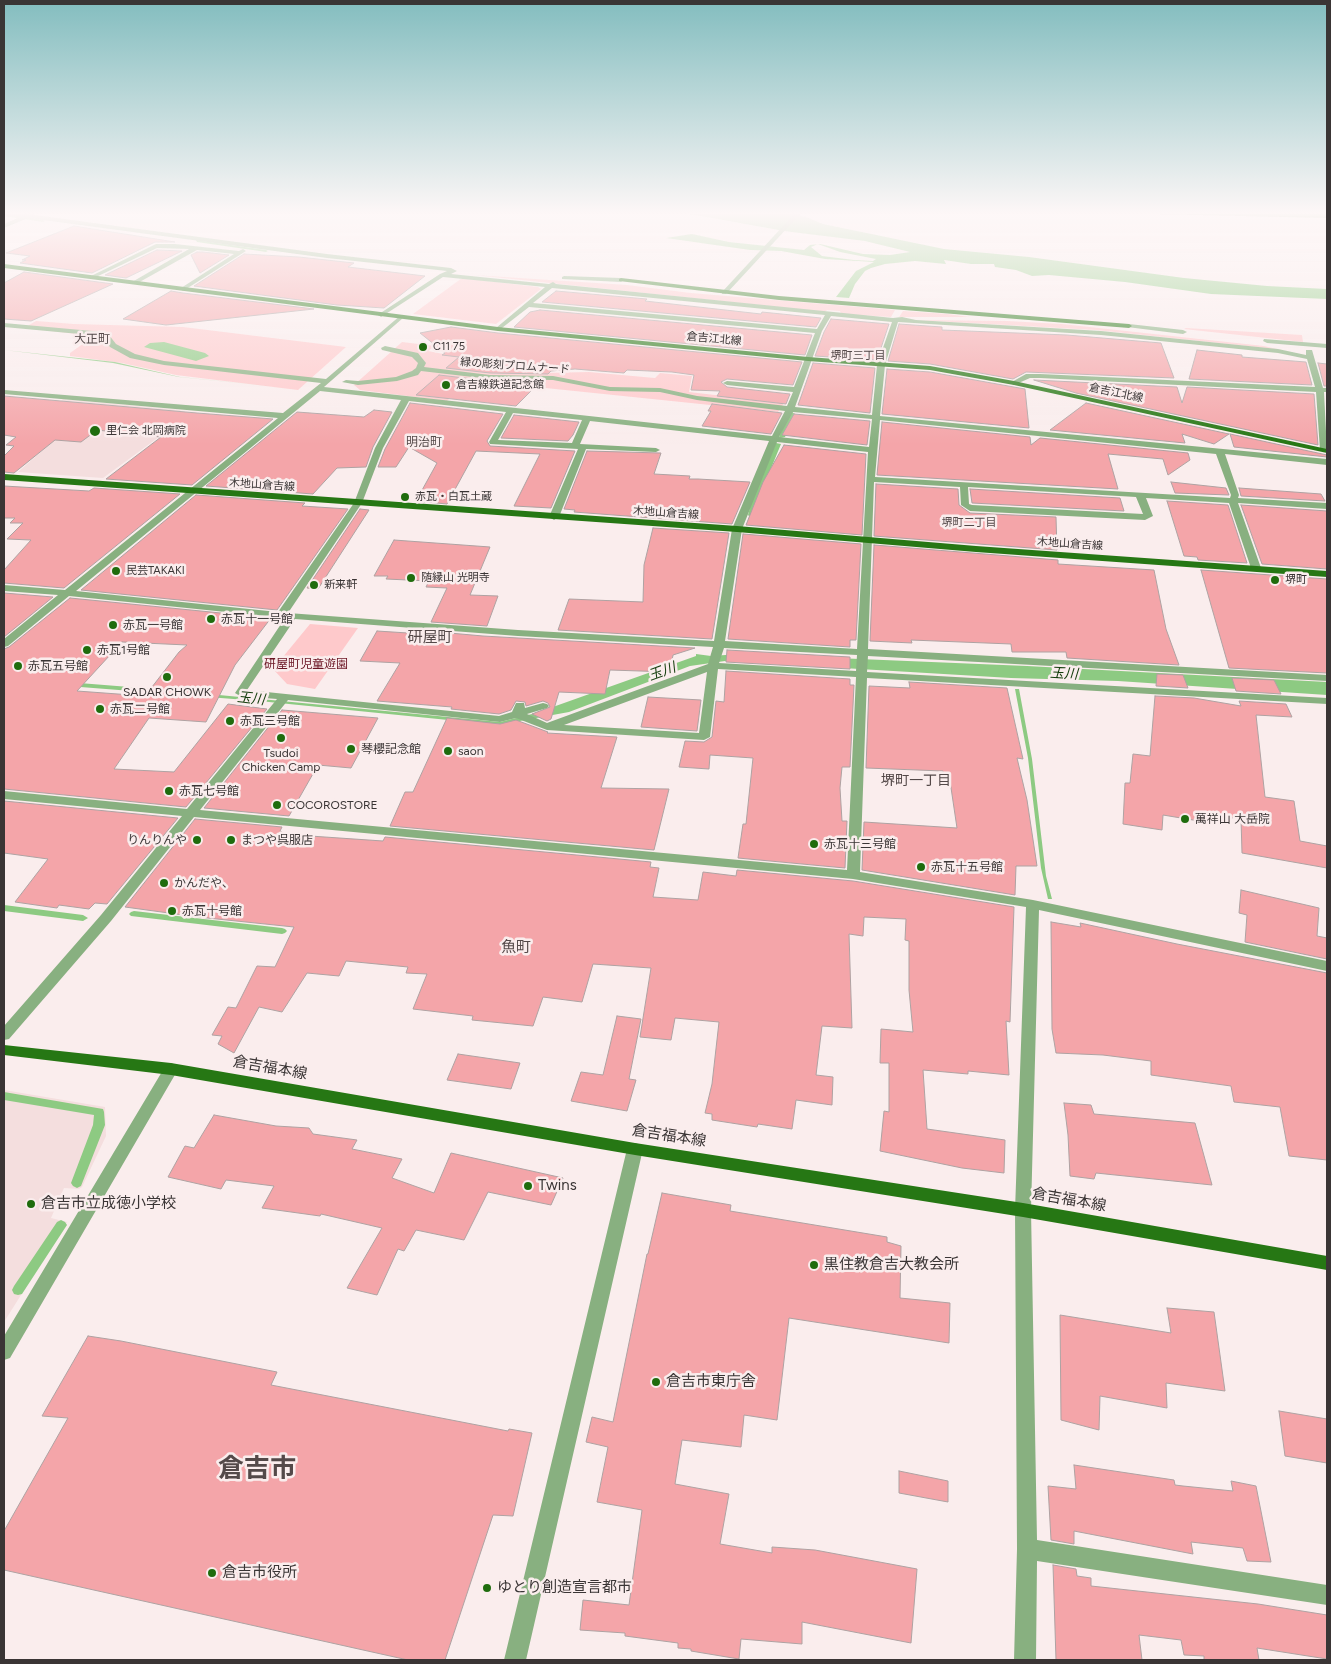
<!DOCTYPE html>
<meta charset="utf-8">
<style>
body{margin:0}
#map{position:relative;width:1331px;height:1664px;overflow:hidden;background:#faeded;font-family:Figtree,sans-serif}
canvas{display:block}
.frame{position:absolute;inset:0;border:5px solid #3a3535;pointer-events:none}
</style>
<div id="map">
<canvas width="1331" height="1664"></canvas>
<div class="frame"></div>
</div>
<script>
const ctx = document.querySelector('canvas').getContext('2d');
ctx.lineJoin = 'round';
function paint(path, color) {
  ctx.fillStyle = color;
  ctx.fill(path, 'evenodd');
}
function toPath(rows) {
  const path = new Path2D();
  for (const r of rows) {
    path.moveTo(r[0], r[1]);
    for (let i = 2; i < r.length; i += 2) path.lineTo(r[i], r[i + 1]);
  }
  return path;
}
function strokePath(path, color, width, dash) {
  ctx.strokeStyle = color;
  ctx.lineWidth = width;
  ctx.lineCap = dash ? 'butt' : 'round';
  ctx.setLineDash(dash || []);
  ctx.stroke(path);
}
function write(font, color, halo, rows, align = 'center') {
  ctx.font = font + ' Figtree,"Noto Sans JP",sans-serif';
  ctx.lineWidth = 5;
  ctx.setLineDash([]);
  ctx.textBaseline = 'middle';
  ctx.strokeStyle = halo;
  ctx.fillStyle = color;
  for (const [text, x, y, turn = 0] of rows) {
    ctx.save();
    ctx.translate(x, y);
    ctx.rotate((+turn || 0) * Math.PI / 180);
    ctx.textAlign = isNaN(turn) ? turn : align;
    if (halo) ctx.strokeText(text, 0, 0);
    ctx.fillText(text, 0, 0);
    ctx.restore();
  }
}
paint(toPath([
 [63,399,181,410,167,421,178,423,103,478,18,472,51,443,13,439],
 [4,1090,105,1107,106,1136,82,1187,79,1189,64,1188,51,1218,67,1222,4,1322]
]), '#f4dede');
paint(toPath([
 [474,275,627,285,691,293,895,310,891,317,841,314,840,311,827,310,825,312],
 [462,278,538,287,541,289,496,324,413,314],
 [903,311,948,314,969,317,899,317],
 [916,320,1007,321,1062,324,1264,346,1294,353,1275,349,1096,330],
 [36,321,74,324,183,327,346,347,298,390,176,375,122,363,70,356,70,353,94,336,24,328],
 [1186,328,1302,335,1303,342,1184,329],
 [402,342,435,346,428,351,542,373,589,372,655,378,660,373,692,376,689,392,784,403,778,412,468,380,447,401,360,390,354,385],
 [310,624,358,628,315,689,287,684,273,669]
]), '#fec9cb');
paint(toPath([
 [674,211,780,211,806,217,823,224,944,249,1029,257,1184,278,1267,286,1327,289,1327,299,1211,294,1125,282,1049,275,1032,276,1016,270,995,267,994,264,971,264,944,260,946,264,915,261,885,264,871,268,865,271,855,284,849,298,836,297,856,271,874,262,825,259,781,251,750,250,666,238,692,234,729,242,804,250,810,245,820,244,863,254,890,255,910,252,865,241,784,231],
 [818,244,840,252,876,259,873,261,854,260,822,256,811,247],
 [164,342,205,353,209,356,196,361,144,347,150,343],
 [4,350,115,362,180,377,279,387,179,377,113,363],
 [696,654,711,656,740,654,1027,666,1327,682,1327,695,1118,681,1011,678,725,661,690,666,569,712,498,725,259,701,4,681,4,677,167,690,500,722,536,713,696,656],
 [1015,689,1019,689,1032,759,1046,876,1052,899,1048,899,1041,868,1028,758]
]), '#8dca82');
paint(toPath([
 [4,214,43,220,45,221,43,222,4,216,4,214],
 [196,240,266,250,268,251,266,252,197,242,196,240],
 [792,412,795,414,785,437,780,438,779,437,789,414,792,412],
 [776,443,781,444,758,500,754,515,749,516,748,515,752,500,776,443],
 [4,905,83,915,88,918,83,921,4,911,4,905],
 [134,911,282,928,285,929,287,931,285,933,282,934,131,916,129,914,131,912,134,911],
 [4,1092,103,1109,104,1112,105,1125,81,1186,77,1188,73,1186,71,1183,93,1125,94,1115,4,1100,4,1092],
 [61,1220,65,1222,67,1225,65,1228,22,1294,18,1295,14,1294,12,1290,14,1286,57,1222,61,1220]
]), '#8dca82');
const building = toPath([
 [74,226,175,242,155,242,92,273,20,263,26,260,22,260,30,256,6,253,74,226],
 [157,250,182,251,126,278,105,275,157,250],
 [197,252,203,252,229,255,200,273,191,255,197,252],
 [244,254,299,257,354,263,348,267,425,276,384,308,337,305,194,286,244,254],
 [24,272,113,284,31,321,4,319,4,283,24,272],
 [171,291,183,293,314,309,166,325,123,319,171,291],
 [556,291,647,299,645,301,761,314,762,312,821,318,816,327,542,302,556,291],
 [540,310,812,335,805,355,514,327,530,312,540,310],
 [831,319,889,324,877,360,815,356,824,332,831,319],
 [899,324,942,327,942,330,1067,335,1161,343,1174,378,1026,372,1013,379,930,364,888,361,899,324],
 [451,327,498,333,802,362,793,385,727,379,721,382,727,387,790,394,786,404,717,396,720,391,691,390,694,375,672,372,627,370,624,373,575,369,551,371,548,374,490,373,446,368,459,357,442,355,445,353,420,333,451,327],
 [1197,350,1242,355,1242,357,1306,362,1312,385,1189,379,1197,350],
 [813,363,875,368,870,413,798,405,813,363],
 [1318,363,1327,364,1327,386,1324,386,1318,363],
 [887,369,930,372,1025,389,1029,428,882,414,887,369],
 [439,375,490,381,540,382,516,406,416,395,439,375],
 [1034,380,1177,387,1182,403,1187,387,1314,394,1318,445,1076,393,1034,380],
 [4,396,197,413,273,419,192,485,106,479,161,437,97,430,81,442,55,440,14,473,4,472,4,456,14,446,6,445,16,437,4,435,4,396],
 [410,403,503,414,487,441,490,446,575,451,551,508,514,506,540,454,476,451,447,504,416,501,437,463,409,447,396,467,378,467,385,449,410,403],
 [1086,403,1229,434,1214,444,1182,434,1185,443,1050,430,1086,403],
 [712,404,782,413,771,434,702,426,711,411,708,411,712,404],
 [374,410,392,412,373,447,366,467,337,468,313,494,206,486,297,412,364,417,374,410],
 [794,414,870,421,867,445,782,435,794,414],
 [514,415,579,422,573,435,568,441,501,438,514,415],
 [882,422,1030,437,1031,445,1040,438,1188,453,1190,460,1168,475,1163,459,1108,454,1118,489,877,475,882,422],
 [1230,434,1327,455,1327,457,1234,447,1230,434],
 [784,445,866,454,862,535,746,525,763,482,784,445],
 [587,451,661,453,654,474,690,476,689,479,698,479,750,482,732,524,574,512,575,510,564,509,587,451],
 [1171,482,1226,488,1229,495,1175,493,1171,482],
 [876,484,958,489,959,505,970,513,1056,517,1057,550,874,536,876,484],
 [4,486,89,491,94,488,180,494,64,588,4,583,4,570,31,540,7,539,23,523,10,523,15,518,4,518,4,486],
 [1239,488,1321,494,1325,501,1241,496,1239,488],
 [970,489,1120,498,1124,511,972,503,970,489],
 [196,495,305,503,302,506,348,509,277,610,81,590,196,495],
 [1167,501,1228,505,1247,563,1198,560,1197,557,1184,556,1167,501],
 [1241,505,1327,511,1327,569,1262,564,1241,505],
 [360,509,369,510,318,589,307,588,360,509],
 [653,528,729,533,712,639,558,630,569,599,643,602,644,565,653,528],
 [743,534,861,544,856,640,850,640,850,647,728,639,743,534],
 [394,540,490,547,470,595,498,596,487,626,431,622,447,588,426,587,429,581,386,579,388,576,374,576,394,540],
 [874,545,1058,560,1058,564,1154,570,1166,629,1179,665,1067,658,1066,652,1012,652,1011,644,911,640,912,643,870,641,874,545],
 [1201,570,1327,579,1327,673,1229,668,1201,570],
 [4,593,53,597,4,637,4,593],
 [70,598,271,618,235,665,206,722,149,718,114,769,174,772,228,704,267,709,186,807,4,789,4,649,9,647,70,598],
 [122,642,187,645,179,652,145,696,77,691,122,642],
 [377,631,408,633,427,631,483,636,695,648,673,655,670,672,610,670,605,694,559,692,551,719,547,721,532,714,550,707,548,703,543,701,526,706,525,702,516,701,511,710,499,714,451,709,452,707,377,701,400,663,360,661,377,631],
 [727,650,850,657,850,669,726,662,727,650],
 [726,671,850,679,850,685,854,685,850,767,842,767,840,788,842,821,847,821,845,868,738,858,743,824,746,824,753,758,710,755,709,769,679,767,685,741,704,742,712,737,716,701,724,702,726,671],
 [1157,674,1183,675,1188,688,1156,686,1157,674],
 [1232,678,1274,680,1281,694,1236,691,1232,678],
 [909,682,1007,688,1023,759,1017,758,1027,800,1037,866,1016,866,1015,895,862,870,864,822,957,828,950,781,944,780,943,771,866,768,869,686,910,688,909,682],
 [1155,696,1194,698,1241,706,1239,701,1286,704,1292,717,1256,715,1265,797,1294,801,1300,841,1327,846,1327,868,1242,853,1241,819,1199,813,1199,821,1163,815,1162,830,1123,824,1125,783,1130,783,1133,754,1150,756,1155,696],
 [648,697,701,700,697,731,641,727,648,697],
 [282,710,378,718,351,768,318,765,289,816,204,808,282,710],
 [447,718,500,724,516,720,548,732,547,733,617,737,601,788,669,789,654,850,390,826,405,792,413,792,447,718],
 [4,801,178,818,107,904,95,903,89,909,59,905,57,908,15,902,48,859,4,853,4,801],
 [195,819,282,827,280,831,282,832,281,834,383,841,385,837,651,862,650,867,659,868,653,897,698,900,703,872,736,876,737,870,853,881,1014,907,1010,1022,1006,1021,1009,1075,968,1071,968,1074,923,1070,927,1129,1005,1140,1004,1173,962,1168,880,1151,884,1111,889,1112,889,1063,880,1063,881,1029,913,1032,909,990,909,941,905,940,906,919,864,917,863,936,849,934,852,1028,822,1026,816,1075,833,1077,832,1105,796,1100,792,1129,758,1124,757,1127,712,1120,712,1114,705,1113,712,1084,719,1022,675,1018,671,1040,640,1037,651,968,593,964,582,1002,543,997,533,1026,472,1020,473,1016,413,1009,427,974,406,973,408,967,346,961,339,976,307,973,282,1012,259,1007,234,1053,218,1044,222,1036,212,1035,228,1007,236,1008,257,966,275,967,294,927,198,917,125,907,195,819],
 [1241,890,1319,908,1317,936,1327,938,1327,959,1245,942,1247,915,1239,913,1241,890],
 [1051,922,1081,927,1080,923,1177,944,1327,973,1327,1160,1289,1156,1280,1107,1234,1102,1231,1086,1151,1075,1151,1061,1103,1055,1056,1053,1052,1029,1051,922],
 [617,1016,641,1019,629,1079,636,1080,627,1111,571,1101,581,1072,603,1075,617,1016],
 [458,1054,520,1063,511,1089,447,1080,458,1054],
 [1064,1103,1091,1105,1094,1114,1195,1123,1212,1185,1096,1173,1094,1179,1070,1176,1068,1135,1064,1103],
 [214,1115,276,1126,309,1128,313,1134,357,1140,352,1149,402,1159,392,1178,434,1193,451,1153,563,1178,551,1205,488,1192,464,1240,416,1230,404,1251,398,1249,377,1295,347,1288,382,1228,321,1214,320,1216,262,1208,274,1186,226,1180,221,1189,168,1177,185,1146,194,1148,214,1115],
 [662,1193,731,1205,730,1211,887,1237,887,1242,901,1246,900,1298,950,1303,949,1343,789,1318,777,1420,744,1415,741,1447,682,1440,675,1484,729,1494,720,1544,772,1553,772,1547,815,1550,917,1569,911,1643,802,1622,802,1644,741,1639,739,1659,691,1651,691,1649,678,1648,678,1643,625,1636,625,1633,580,1630,583,1600,629,1605,642,1510,597,1502,608,1447,586,1442,592,1417,613,1422,647,1254,648,1254,662,1193],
 [1167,1308,1214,1312,1225,1391,1166,1383,1167,1408,1100,1396,1099,1430,1061,1420,1060,1315,1171,1333,1167,1308],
 [88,1336,121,1341,277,1372,271,1385,508,1431,509,1429,532,1433,513,1516,493,1515,445,1660,408,1660,4,1570,4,1531,68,1418,42,1416,88,1336],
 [1279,1411,1327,1419,1327,1463,1285,1456,1279,1411],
 [1074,1465,1174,1480,1175,1485,1183,1486,1233,1491,1231,1481,1256,1486,1271,1562,1247,1561,1243,1548,1191,1542,1193,1554,1074,1531,1074,1544,1051,1540,1048,1486,1076,1489,1074,1465],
 [899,1471,948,1481,948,1502,899,1493,899,1471],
 [1053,1565,1076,1569,1077,1576,1091,1578,1091,1586,1258,1604,1327,1615,1327,1659,1257,1648,1259,1660,1204,1660,1204,1656,1184,1655,1181,1640,1139,1635,1142,1660,1056,1660,1053,1565]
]);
paint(building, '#f4a5a9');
strokePath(building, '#aea2a2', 1);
paint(toPath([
 [4,211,327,254,451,268,457,271,451,274,549,284,553,282,556,284,893,318,902,317,916,320,1101,331,1278,349,1306,355,1306,350,1312,350,1323,388,1327,388,1327,392,1324,392,1327,451,1324,452,1320,450,1316,392,1040,378,1030,378,1014,385,1010,383,1026,374,1040,374,1315,387,1307,359,1278,353,1101,335,898,322,885,365,880,416,1327,459,1327,465,1225,454,1239,495,1238,498,1327,503,1327,509,1238,503,1261,568,1256,571,1251,568,1229,503,1146,498,1153,516,1145,520,970,511,961,505,960,487,874,482,868,649,1327,675,1327,681,868,656,867,672,1327,698,1327,704,867,678,860,872,1033,900,1327,961,1327,971,1039,910,1031,1210,1037,1540,1327,1585,1327,1605,1037,1561,1036,1660,1014,1660,1017,1549,1015,1210,1026,907,853,879,194,817,111,921,9,1039,4,1040,4,1026,101,915,182,816,4,799,4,791,187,809,277,699,240,696,235,693,285,618,69,596,8,646,4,647,4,639,58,595,4,591,4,585,65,590,278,418,4,394,4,390,283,413,321,383,164,365,130,358,110,347,101,336,4,327,4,323,103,332,109,335,116,344,135,354,164,361,326,379,401,315,404,317,403,318,324,387,772,436,785,411,697,400,660,392,610,391,553,380,490,379,421,371,418,375,397,381,358,385,342,382,346,380,358,381,396,377,412,371,416,368,418,363,412,357,382,350,381,348,385,346,418,353,426,363,424,367,490,375,553,376,610,387,660,388,697,396,787,406,793,392,727,385,723,383,727,381,794,387,815,333,529,307,498,331,495,329,496,328,545,287,443,277,381,317,378,315,379,314,440,274,447,271,327,258,28,218,4,228,4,224,20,217,4,215,4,211],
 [552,288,825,315,817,329,533,303,552,288],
 [831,316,892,322,877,365,872,415,795,407,822,331,831,316],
 [320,391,401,400,375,448,354,503,278,612,76,591,320,391],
 [409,401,506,412,489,442,490,444,578,449,549,517,554,520,559,517,586,449,656,452,660,450,656,448,580,444,590,421,769,441,732,529,714,641,518,630,288,613,362,503,383,448,409,401],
 [793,412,872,419,869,447,779,437,793,412],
 [513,413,582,420,572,443,498,440,513,413],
 [880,420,1216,454,1231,495,1230,498,875,477,880,420],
 [777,442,868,452,857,649,725,641,742,529,777,442],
 [968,487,1136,497,1143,514,972,505,969,504,968,487],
 [295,619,518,636,713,647,708,664,547,723,527,714,547,708,549,706,547,704,543,703,525,708,524,703,516,703,512,712,499,716,247,690,295,619],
 [724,648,857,655,856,671,719,663,724,648],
 [718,669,856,677,847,870,200,810,288,700,500,722,516,718,547,730,704,740,710,737,718,669],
 [707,672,699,733,564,725,707,672],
 [797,211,803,211,726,294,722,294,722,292,797,211],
 [156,244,175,244,239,251,243,249,246,251,183,291,180,289,181,288,234,254,197,250,136,284,132,284,132,282,189,249,157,248,94,278,89,277,156,244],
 [564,276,621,278,624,280,621,282,562,279,562,277,564,276],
 [1129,324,1183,330,1187,332,1183,334,1127,327,1127,325,1129,324],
 [1264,339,1327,344,1327,348,1267,343,1263,341,1264,339],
 [171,1063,176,1065,179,1069,176,1073,10,1358,4,1360,4,1336,166,1065,171,1063],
 [635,1143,641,1145,643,1149,526,1660,504,1660,627,1149,629,1145,635,1143]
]), '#88b080');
paint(toPath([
 [1114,211,1327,214,1327,218,1117,213,1114,211],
 [4,264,498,327,808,357,930,366,1014,381,1327,449,1327,453,1014,385,930,370,808,361,498,331,4,268,4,264],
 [621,278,779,296,1129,324,1132,326,1129,328,779,300,619,281,619,279,621,278],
 [4,474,737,526,976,546,1327,571,1327,577,976,552,737,532,4,480,4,474],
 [4,1045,171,1063,635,1143,1023,1203,1327,1256,1327,1270,1023,1217,635,1155,171,1075,4,1055,4,1045]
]), '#267714');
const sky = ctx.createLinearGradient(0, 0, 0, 444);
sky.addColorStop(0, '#83bdbf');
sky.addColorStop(0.48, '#fdf7f7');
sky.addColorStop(1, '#fdf7f700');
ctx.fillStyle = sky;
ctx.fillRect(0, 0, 1331, 444);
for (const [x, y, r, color] of [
 [423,347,5,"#1f6c0d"],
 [446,385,5,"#1f6c0d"],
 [95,431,6,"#1f6c0d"],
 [405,497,5,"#1f6c0d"],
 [116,571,5,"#1f6c0d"],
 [411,578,5,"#1f6c0d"],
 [1275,580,5,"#1f6c0d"],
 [314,585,5,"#1f6c0d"],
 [211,619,5,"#1f6c0d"],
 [113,625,5,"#1f6c0d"],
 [87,650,5,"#1f6c0d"],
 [18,666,5,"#1f6c0d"],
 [167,677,5,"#1f6c0d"],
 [100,709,5,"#1f6c0d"],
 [230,721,5,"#1f6c0d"],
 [281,738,5,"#1f6c0d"],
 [351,749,5,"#1f6c0d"],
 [448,751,5,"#1f6c0d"],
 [169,791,5,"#1f6c0d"],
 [277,805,5,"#1f6c0d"],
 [1185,819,5,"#1f6c0d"],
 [197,840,5,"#1f6c0d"],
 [231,840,5,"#1f6c0d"],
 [814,844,5,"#1f6c0d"],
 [921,867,5,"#1f6c0d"],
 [164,883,5,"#1f6c0d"],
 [172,911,5,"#1f6c0d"],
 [528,1186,5,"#1f6c0d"],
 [31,1204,5,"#1f6c0d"],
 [814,1265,5,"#1f6c0d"],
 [656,1382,5,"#1f6c0d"],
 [212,1573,5,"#1f6c0d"],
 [487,1588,5,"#1f6c0d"]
]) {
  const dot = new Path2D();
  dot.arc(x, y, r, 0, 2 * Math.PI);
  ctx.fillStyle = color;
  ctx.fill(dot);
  strokePath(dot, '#faeded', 2);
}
write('11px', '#3a3535', '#faeded', [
 ["倉吉江北線",714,339,5],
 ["緑の彫刻プロムナード",515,366,4],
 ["倉吉江北線",1116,393,12],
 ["木地山倉吉線",262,485,4],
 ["木地山倉吉線",666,513,4],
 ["木地山倉吉線",1070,544,4]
]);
write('11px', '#3a3535', '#faeded', [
 ["C11 75",433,347],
 ["倉吉線鉄道記念館",456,385],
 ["里仁会 北岡病院",106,431],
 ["赤瓦・白瓦土蔵",415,497],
 ["民芸TAKAKI",126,571],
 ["随縁山 光明寺",421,578],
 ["堺町",1285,580],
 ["新来軒",324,585]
], 'left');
write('11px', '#544949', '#faeded', [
 ["堺町三丁目",858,356],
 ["堺町二丁目",969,523]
]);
write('12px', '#544949', '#faeded', [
 ["大正町",92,339],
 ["明治町",424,442]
]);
write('12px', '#3a3535', '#faeded', [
 ["赤瓦十一号館",221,619],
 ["赤瓦一号館",123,625],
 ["赤瓦1号館",97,650],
 ["赤瓦五号館",28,666],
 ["SADAR CHOWK",167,692,"center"],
 ["赤瓦二号館",110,709],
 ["赤瓦三号館",240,721],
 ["琴櫻記念館",361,749],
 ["saon",458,751],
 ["Tsudoi",281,753,"center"],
 ["Chicken Camp",281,767,"center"],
 ["赤瓦七号館",179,791],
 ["COCOROSTORE",287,805],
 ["萬祥山 大岳院",1195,819],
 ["りんりんや",187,840,"right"],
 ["まつや呉服店",241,840],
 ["赤瓦十三号館",824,844],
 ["赤瓦十五号館",931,867],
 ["かんだや、",174,883],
 ["赤瓦十号館",182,911]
], 'left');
write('12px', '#6b1524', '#faeded', [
 ["研屋町児童遊園",306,664]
]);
write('italic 14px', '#143d0c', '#faeded', [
 ["玉川",662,672,-20],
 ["玉川",1064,674,3],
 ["玉川",251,699,6]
]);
write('14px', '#544949', '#faeded', [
 ["堺町一丁目",916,781]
]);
write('15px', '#544949', '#faeded', [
 ["研屋町",430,638],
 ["魚町",516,948]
]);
write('15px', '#3a3535', '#faeded', [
 ["倉吉福本線",270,1068,10],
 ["倉吉福本線",669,1136,9],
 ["倉吉福本線",1069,1200,10]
]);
write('15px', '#3a3535', '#faeded', [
 ["Twins",538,1186],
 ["倉吉市立成徳小学校",41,1204],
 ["黒住教倉吉大教会所",824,1265],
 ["倉吉市東庁舎",666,1382],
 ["倉吉市役所",222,1573],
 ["ゆとり創造宣言都市",497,1588]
], 'left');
write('bold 26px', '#544949', '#faeded', [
 ["倉吉市",257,1469]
]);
</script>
